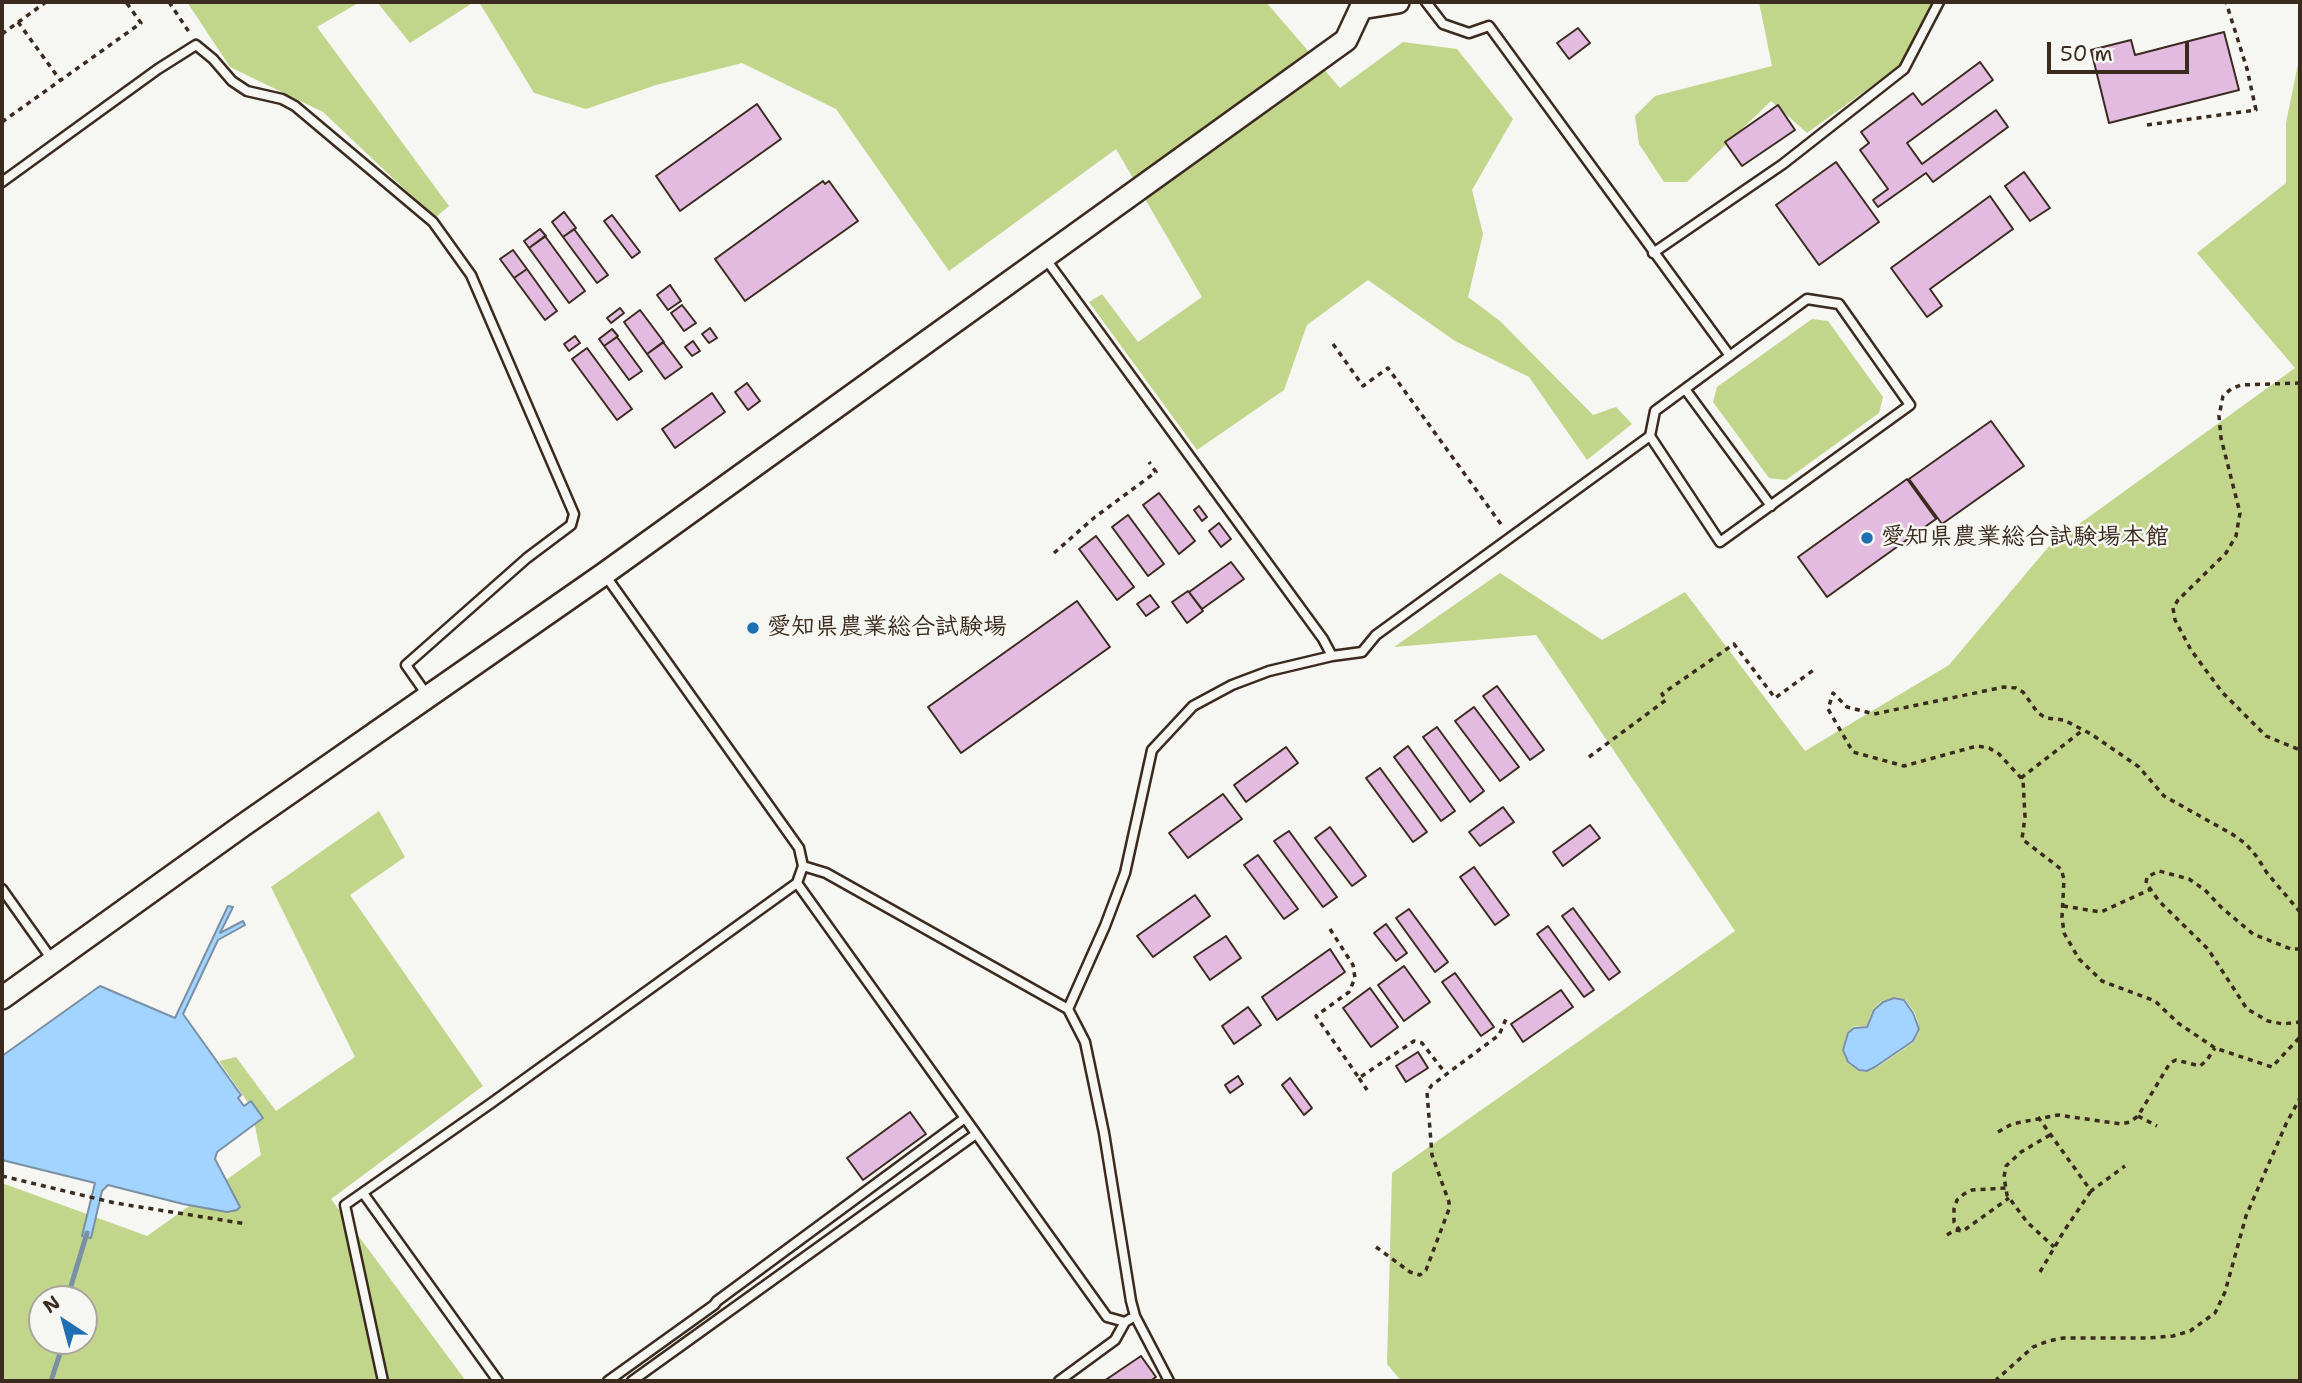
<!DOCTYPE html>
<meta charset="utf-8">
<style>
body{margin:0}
#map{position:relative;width:2302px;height:1383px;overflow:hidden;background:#f6f6f2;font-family:"Shantell Sans",sans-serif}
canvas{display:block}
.frame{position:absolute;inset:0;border:4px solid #3b2a1e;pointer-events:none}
.north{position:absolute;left:28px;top:1285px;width:70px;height:70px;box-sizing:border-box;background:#f6f6f2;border:2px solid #aba49d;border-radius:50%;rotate:324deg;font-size:19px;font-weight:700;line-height:28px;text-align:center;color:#3b2a1e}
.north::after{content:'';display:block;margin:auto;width:24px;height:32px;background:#1f6fb2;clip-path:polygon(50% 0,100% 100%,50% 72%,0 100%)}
.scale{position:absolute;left:2047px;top:42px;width:142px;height:32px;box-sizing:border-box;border:4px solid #3b2a1e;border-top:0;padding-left:9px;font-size:21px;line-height:24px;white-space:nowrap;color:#3b2a1e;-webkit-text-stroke:5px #f6f6f2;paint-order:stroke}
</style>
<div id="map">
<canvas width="2302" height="1383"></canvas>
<div class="frame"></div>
<div class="north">N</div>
<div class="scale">50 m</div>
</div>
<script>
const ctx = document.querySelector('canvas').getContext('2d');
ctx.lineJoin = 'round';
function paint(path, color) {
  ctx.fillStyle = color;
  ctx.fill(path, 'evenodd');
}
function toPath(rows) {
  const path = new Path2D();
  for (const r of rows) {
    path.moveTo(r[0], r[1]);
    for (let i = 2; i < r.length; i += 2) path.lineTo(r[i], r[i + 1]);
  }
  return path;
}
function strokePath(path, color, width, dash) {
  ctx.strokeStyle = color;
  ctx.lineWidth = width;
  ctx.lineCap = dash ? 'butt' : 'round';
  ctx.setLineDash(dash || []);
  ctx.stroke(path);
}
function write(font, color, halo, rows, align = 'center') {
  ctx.font = font + ' "Shantell Sans","Klee One",sans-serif';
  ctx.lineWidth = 5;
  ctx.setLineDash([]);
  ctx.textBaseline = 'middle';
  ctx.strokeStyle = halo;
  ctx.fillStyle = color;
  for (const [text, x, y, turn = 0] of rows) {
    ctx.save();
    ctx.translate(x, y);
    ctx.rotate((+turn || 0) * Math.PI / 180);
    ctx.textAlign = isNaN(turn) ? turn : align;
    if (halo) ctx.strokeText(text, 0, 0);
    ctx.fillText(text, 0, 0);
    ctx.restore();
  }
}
paint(toPath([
 [187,2,360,2,317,27,449,206,435,218,323,112,230,67],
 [377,2,474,2,410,43],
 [479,2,1266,2,1340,88,1403,42,1457,49,1513,119,1472,190,1483,234,1468,297,1500,321,1593,415,1616,407,1632,424,1587,460,1529,377,1455,341,1368,280,1307,325,1284,390,1197,450,1089,302,1102,294,1138,342,1202,297,1116,149,949,271,836,109,742,63,656,85,586,109,534,93],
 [1759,2,1934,2,1898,67,1807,133,1771,101,1687,182,1664,182,1639,144,1635,116,1655,96,1772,66],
 [2300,54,2300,1381,1401,1381,1387,1364,1392,1173,1735,931,1536,635,1394,647,1500,573,1602,640,1685,592,1805,751,1949,665,2050,545,2295,368,2197,253,2286,183,2286,123],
 [1894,997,1905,999,1915,1013,1920,1030,1914,1042,1876,1068,1868,1072,1859,1071,1847,1063,1842,1050,1847,1033,1854,1026,1866,1026,1873,1009,1882,1001],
 [1812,319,1828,321,1883,397,1879,413,1786,480,1769,478,1713,402,1717,387],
 [379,811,405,857,350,895,483,1086,331,1199,466,1381,2,1381,2,1183,147,1236,261,1155,251,1107,219,1061,236,1057,276,1111,355,1057,271,887],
 [42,1299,84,1299,84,1341,42,1341]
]), '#c2d68b');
const water = toPath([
 [228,906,233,907,220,933,243,921,245,925,218,940,183,1014,241,1095,238,1098,244,1106,251,1101,263,1118,217,1152,215,1159,240,1207,237,1210,227,1212,183,1204,108,1185,102,1191,91,1238,82,1236,95,1183,2,1160,2,1056,100,986,175,1018,228,906],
 [1894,998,1904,1000,1913,1013,1919,1029,1913,1041,1875,1067,1867,1071,1859,1070,1848,1062,1843,1050,1848,1033,1854,1028,1867,1027,1874,1010,1883,1002,1894,998]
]);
paint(water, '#a2d4ff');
strokePath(water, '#7990a5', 2);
strokePath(toPath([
 [67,1299,87,1233],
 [51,1381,64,1341]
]), '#7990a5', 5);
const building = toPath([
 [1578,28,1590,43,1569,59,1557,43,1578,28],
 [2224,32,2239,90,2109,123,2091,50,2131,40,2135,55,2224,32],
 [1980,62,1993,80,1907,143,1922,164,1996,110,2008,127,1933,182,1926,173,1878,207,1873,200,1888,189,1860,150,1869,143,1861,132,1913,93,1922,105,1980,62],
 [757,104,781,139,680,211,656,176,757,104],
 [1778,105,1795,130,1742,166,1725,142,1778,105],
 [1836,162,1879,222,1819,265,1776,205,1836,162],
 [2024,172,2050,208,2030,221,2005,186,2024,172],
 [823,181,825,184,829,181,858,221,745,301,715,259,823,181],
 [1990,196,2013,229,1930,289,1942,306,1927,317,1891,268,1990,196],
 [564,212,576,228,563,237,552,222,564,212],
 [612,215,640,252,632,258,604,221,612,215],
 [540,229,546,236,529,248,524,241,540,229],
 [574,229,608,275,597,283,563,237,574,229],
 [545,236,585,291,569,303,529,248,545,236],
 [513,250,527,269,514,278,500,259,513,250],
 [527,269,557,311,545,320,514,278,527,269],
 [670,285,681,301,668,310,657,295,670,285],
 [682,305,696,323,684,331,671,313,682,305],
 [620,308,624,313,611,323,607,318,620,308],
 [640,310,664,342,647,354,624,322,640,310],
 [710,328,717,338,709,343,702,334,710,328],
 [612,329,618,336,604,346,599,339,612,329],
 [575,336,580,343,569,351,564,344,575,336],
 [617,337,642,371,629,380,604,346,617,337],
 [693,341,700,351,692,356,685,347,693,341],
 [663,342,682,367,665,379,647,354,663,342],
 [587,348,632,409,617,420,572,359,587,348],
 [747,383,760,401,748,410,735,392,747,383],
 [712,393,725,412,675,448,662,429,712,393],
 [1991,421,2024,466,1942,524,1909,479,1991,421],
 [1907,479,1936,519,1827,597,1798,557,1907,479],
 [1159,493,1195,541,1179,554,1143,505,1159,493],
 [1199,506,1207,517,1202,521,1194,510,1199,506],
 [1128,515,1164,564,1148,576,1112,527,1128,515],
 [1219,523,1231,539,1221,547,1209,531,1219,523],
 [1096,536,1134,587,1117,600,1079,549,1096,536],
 [1231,562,1244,579,1202,609,1189,592,1231,562],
 [1188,591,1203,611,1187,623,1172,602,1188,591],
 [1150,595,1159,607,1146,616,1137,604,1150,595],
 [1077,601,1110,647,961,753,928,707,1077,601],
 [1497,686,1544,750,1530,760,1483,696,1497,686],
 [1474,707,1519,767,1500,781,1455,721,1474,707],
 [1437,727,1484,791,1470,802,1423,737,1437,727],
 [1408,746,1455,811,1441,821,1394,757,1408,746],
 [1286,747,1298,763,1246,802,1234,785,1286,747],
 [1380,768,1427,832,1413,842,1366,778,1380,768],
 [1223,794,1242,819,1188,858,1169,833,1223,794],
 [1503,807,1514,822,1480,846,1469,832,1503,807],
 [1590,825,1600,838,1563,866,1553,852,1590,825],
 [1330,827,1366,876,1352,886,1315,838,1330,827],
 [1289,831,1337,897,1323,907,1274,841,1289,831],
 [1258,855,1298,909,1284,919,1244,865,1258,855],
 [1474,867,1509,915,1495,925,1460,877,1474,867],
 [1195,895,1210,916,1153,957,1137,936,1195,895],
 [1573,908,1620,972,1609,980,1562,916,1573,908],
 [1409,909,1448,962,1435,972,1396,918,1409,909],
 [1386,924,1407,953,1396,961,1374,933,1386,924],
 [1548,926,1594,990,1584,997,1537,934,1548,926],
 [1226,936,1241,958,1210,980,1194,957,1226,936],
 [1330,949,1345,972,1277,1020,1262,997,1330,949],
 [1404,966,1430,1002,1404,1021,1378,985,1404,966],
 [1455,973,1494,1027,1481,1036,1442,982,1455,973],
 [1370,988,1398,1027,1371,1047,1343,1008,1370,988],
 [1561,990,1573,1007,1523,1042,1511,1024,1561,990],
 [1248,1007,1261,1025,1234,1044,1222,1026,1248,1007],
 [1418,1052,1428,1068,1406,1082,1396,1066,1418,1052],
 [1238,1076,1243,1084,1230,1093,1225,1085,1238,1076],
 [1290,1078,1312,1108,1304,1115,1282,1085,1290,1078],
 [910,1112,926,1134,863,1180,847,1158,910,1112],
 [1141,1356,1156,1377,1150,1381,1104,1381,1141,1356]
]);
paint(building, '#e3bae0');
strokePath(building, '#3b2a1e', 2);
const lane = toPath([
 [1426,2,1443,24,1469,33,1489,26,1730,356],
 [2,182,158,69,196,45,213,59,232,81,247,91,282,99,295,106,433,222,471,275,574,514,571,525,527,558,406,665,427,695],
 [1653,253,1783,164,1904,69,1939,2],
 [1045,258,1323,639,1332,656],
 [1685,389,1771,506],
 [803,866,826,873,1068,1009,1085,1042,1104,1133,1131,1301,1135,1316,1169,1381],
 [797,883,1107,1317,1125,1322],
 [2,889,53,961],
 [1068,1009,1105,926,1125,873,1152,750,1193,706,1232,685,1269,671,1332,656,1362,652,1376,635,1650,436,1655,411,1807,299,1839,304,1910,405,1720,542,1650,436],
 [363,1193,498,1381],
 [383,1381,345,1205,490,1104,797,883,803,866,799,848,605,575],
 [608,1381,714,1305,717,1301,965,1118],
 [632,1381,976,1134],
 [1059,1381,1115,1340,1125,1322,1130,1319]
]);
const secondary = toPath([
 [2,998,242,826,604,574,1346,40,1361,8,1398,2]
]);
strokePath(lane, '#3b2a1e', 13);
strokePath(secondary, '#3b2a1e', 26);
strokePath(toPath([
 [169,2,191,35],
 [18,22,60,80],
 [2,34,46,2],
 [2,122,141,23,126,2],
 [2147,125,2256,110,2247,69,2226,2],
 [1333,344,1363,386,1388,368,1503,527],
 [2300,383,2241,385,2231,389,2223,396,2219,416,2221,438,2240,513,2236,536,2226,553,2178,600,2173,608,2175,620,2191,650,2222,692,2266,736,2300,750],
 [1054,553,1095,517,1156,472,1149,462],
 [1589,757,1666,700,1662,694,1734,644,1775,698,1815,669],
 [2021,778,2083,730],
 [2063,906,2101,912,2151,889],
 [2300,912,2267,873,2257,857,2246,844,2232,834,2164,796,2139,767,2091,734,2064,720,2046,718,2038,713,2023,692,2016,688,2004,687,1874,714,1847,707,1833,693,1828,709,1853,752,1904,766,1977,746,1989,748,1999,754,2023,780,2025,817,2022,839,2061,869,2064,879,2062,917,2064,933,2079,959,2102,981,2155,1001,2178,1023,2215,1048,2272,1067,2300,1037],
 [1330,929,1353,965,1355,978,1349,992,1316,1016,1359,1078,1414,1041,1422,1043,1446,1074],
 [2300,949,2291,949,2253,934,2221,907,2205,890,2189,879,2159,871,2147,877,2146,883,2159,901,2208,949,2247,1009,2268,1021,2283,1024,2300,1022],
 [1359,1078,1367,1090],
 [2138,1116,2157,1126],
 [2038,1117,2091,1191,2125,1166],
 [1998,1132,2012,1124,2058,1115,2121,1124,2130,1122,2138,1116,2170,1063,2176,1060,2200,1066,2207,1060,2215,1048],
 [2050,1135,2021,1152,2006,1166,2004,1177,2007,1195,2027,1222,2054,1247],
 [2,1176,115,1203,247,1224],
 [1960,1231,1954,1222,1954,1209,1957,1200,1964,1194,1972,1190,2006,1188],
 [1947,1235,1955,1230,1963,1231,2009,1198],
 [1376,1247,1410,1272,1420,1275,1426,1270,1449,1209,1449,1202,1432,1155,1427,1092,1432,1085,1499,1035,1506,1019],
 [2040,1272,2064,1231,2091,1191],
 [1995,1381,2033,1347,2048,1341,2063,1338,2148,1338,2173,1336,2190,1331,2215,1313,2225,1292,2246,1216,2286,1124,2300,1098]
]), '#3b2a1e', 3.5, [5, 5]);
strokePath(lane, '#f6f6f2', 8);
strokePath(secondary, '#f6f6f2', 21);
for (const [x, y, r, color] of [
 [1867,538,7,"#1f6fb2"],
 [753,628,7,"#1f6fb2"]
]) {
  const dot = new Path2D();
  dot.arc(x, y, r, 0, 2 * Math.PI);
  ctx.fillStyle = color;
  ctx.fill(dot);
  strokePath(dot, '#f6f6f2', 2.5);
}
write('bold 24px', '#3b2a1e', '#f6f6f2', [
 ["愛知県農業総合試験場本館",1881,538],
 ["愛知県農業総合試験場",767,628]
], 'left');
</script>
